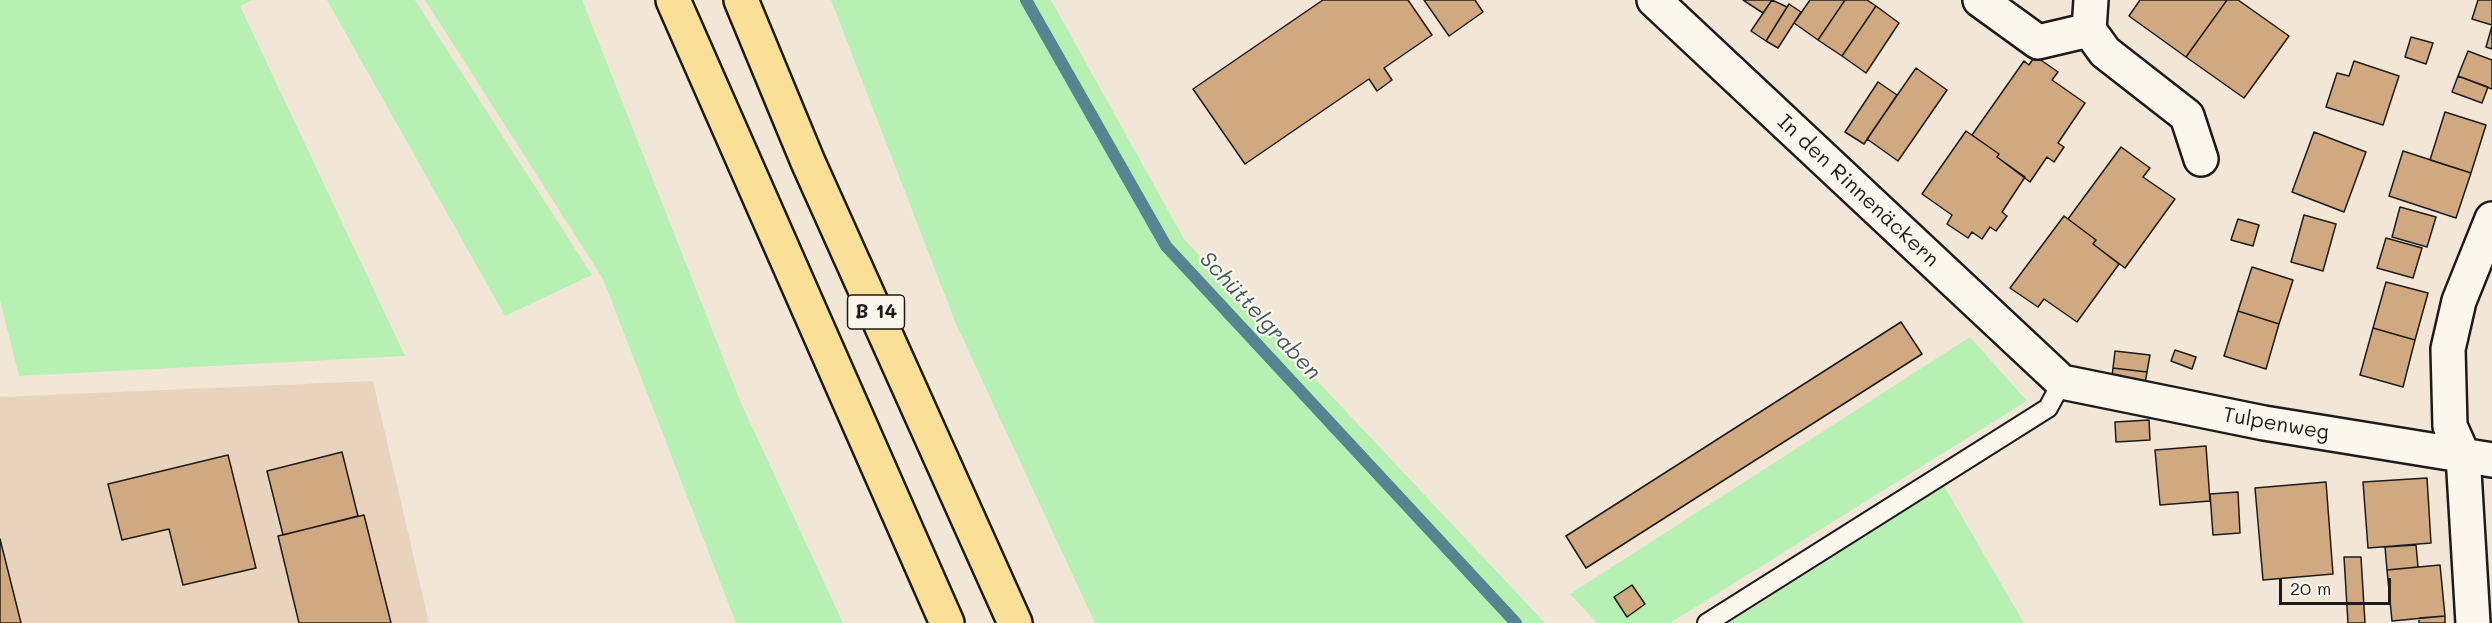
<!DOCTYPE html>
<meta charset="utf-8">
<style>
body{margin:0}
#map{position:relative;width:2492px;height:623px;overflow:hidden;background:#f2e7d7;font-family:Mali,sans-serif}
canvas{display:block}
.scale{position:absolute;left:2279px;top:578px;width:112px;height:27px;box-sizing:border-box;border:3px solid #1c1c1c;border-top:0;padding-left:8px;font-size:18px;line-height:21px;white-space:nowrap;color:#1c1c1c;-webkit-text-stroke:4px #fbf7ec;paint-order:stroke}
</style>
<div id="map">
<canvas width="2492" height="623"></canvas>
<div class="scale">20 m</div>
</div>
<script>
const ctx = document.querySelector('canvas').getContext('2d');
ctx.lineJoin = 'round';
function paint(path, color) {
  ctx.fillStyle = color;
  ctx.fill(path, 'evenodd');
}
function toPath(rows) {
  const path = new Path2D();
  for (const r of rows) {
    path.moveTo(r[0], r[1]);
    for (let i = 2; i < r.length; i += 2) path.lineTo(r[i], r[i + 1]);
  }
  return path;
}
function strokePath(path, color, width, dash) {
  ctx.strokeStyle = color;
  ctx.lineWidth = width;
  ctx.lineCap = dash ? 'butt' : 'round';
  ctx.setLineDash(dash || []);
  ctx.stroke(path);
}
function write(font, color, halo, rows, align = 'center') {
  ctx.font = font + ' Mali,sans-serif';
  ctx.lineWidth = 4.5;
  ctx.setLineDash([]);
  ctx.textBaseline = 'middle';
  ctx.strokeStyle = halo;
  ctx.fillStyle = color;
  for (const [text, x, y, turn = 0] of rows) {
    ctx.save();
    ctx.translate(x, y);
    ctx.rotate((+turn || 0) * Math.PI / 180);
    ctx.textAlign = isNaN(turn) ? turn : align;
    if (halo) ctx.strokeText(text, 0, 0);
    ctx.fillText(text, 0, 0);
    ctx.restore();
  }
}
paint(toPath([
 [373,381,429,623,0,623,0,397]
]), '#e8d4bd');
paint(toPath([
 [0,0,253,0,240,6,405,356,19,376,0,300],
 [327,0,415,0,592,275,505,316],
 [425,0,582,0,741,403,843,623,736,623,603,279],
 [831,0,1051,0,1184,239,1545,623,1095,623,956,324],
 [1970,337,2027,401,1670,623,1597,623,1570,594],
 [1944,486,2024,623,1729,623]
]), '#b7f0b3');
strokePath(toPath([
 [1026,0,1166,246,1516,623]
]), '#578490', 12);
const building = toPath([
 [1323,0,1408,0,1432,35,1384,68,1392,80,1377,91,1369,79,1245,164,1193,89,1323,0],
 [1424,0,1475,0,1483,12,1449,36,1424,0],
 [1743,0,1772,0,1763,13,1743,0],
 [1772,0,1787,7,1766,41,1751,31,1772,0],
 [1810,0,1845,0,1818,40,1794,23,1810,0],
 [1845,0,1867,0,1876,6,1842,56,1818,40,1845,0],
 [2140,0,2227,0,2186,57,2129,16,2140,0],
 [2227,0,2238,0,2289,36,2244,98,2186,57,2227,0],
 [2478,0,2492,0,2492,25,2472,19,2478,0],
 [1789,4,1801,12,1778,48,1766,41,1789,4],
 [1876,6,1899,23,1866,73,1842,56,1876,6],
 [2492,26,2492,49,2486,47,2492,26],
 [2411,37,2433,43,2426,64,2405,57,2411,37],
 [2468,51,2492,60,2492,89,2458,76,2468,51],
 [2035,56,2058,72,2052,80,2085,103,2058,143,2064,147,2054,162,2047,157,2030,182,1997,157,1999,154,1972,135,2024,61,2029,65,2035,56],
 [2354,61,2399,76,2383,125,2326,107,2337,73,2349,76,2354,61],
 [1916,68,1947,90,1898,161,1867,139,1916,68],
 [2458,76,2488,87,2482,103,2452,92,2458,76],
 [1878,82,1897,95,1864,144,1845,132,1878,82],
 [2445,112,2486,125,2471,173,2430,160,2445,112],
 [1966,131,1999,154,1997,157,2025,177,2002,212,2007,216,1996,231,1990,227,1982,239,1972,232,1968,238,1947,224,1952,215,1922,194,1966,131],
 [2314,132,2366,152,2344,212,2292,192,2314,132],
 [2121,147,2150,168,2143,177,2175,199,2125,268,2093,244,2096,240,2068,219,2121,147],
 [2403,151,2471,173,2456,218,2389,196,2403,151],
 [2400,207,2436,217,2427,247,2392,237,2400,207],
 [2304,215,2336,224,2323,271,2291,262,2304,215],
 [2064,216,2096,240,2093,244,2119,264,2077,322,2044,299,2038,307,2010,288,2064,216],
 [2238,219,2259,225,2253,246,2231,240,2238,219],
 [2386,238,2422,248,2413,278,2377,268,2386,238],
 [2252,267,2293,280,2279,324,2238,311,2252,267],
 [2386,282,2428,293,2415,340,2373,328,2386,282],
 [2238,311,2279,324,2266,369,2224,356,2238,311],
 [1901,322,1922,354,1586,568,1566,536,1901,322],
 [2373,328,2415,340,2403,387,2360,375,2373,328],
 [2175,350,2196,357,2192,369,2171,361,2175,350],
 [2115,351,2150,355,2147,372,2113,368,2115,351],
 [2113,368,2147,372,2144,389,2111,385,2113,368],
 [2149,420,2150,440,2116,442,2115,422,2149,420],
 [2206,446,2210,501,2160,505,2155,450,2206,446],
 [342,452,358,516,283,535,267,471,342,452],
 [228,455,256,568,183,585,169,529,122,540,108,484,228,455],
 [2427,478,2431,543,2368,548,2363,482,2427,478],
 [2326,482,2333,574,2263,580,2255,488,2326,482],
 [2238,492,2240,533,2213,535,2210,494,2238,492],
 [364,515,391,623,299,623,278,536,364,515],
 [0,539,21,623,0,623,0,539],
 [2416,545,2418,567,2387,570,2385,547,2416,545],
 [2344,557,2361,557,2365,623,2348,623,2344,557],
 [2440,565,2445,616,2392,621,2387,570,2440,565],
 [1632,585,1645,604,1627,617,1614,597,1632,585],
 [2445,616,2445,623,2419,623,2419,618,2445,616]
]);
paint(building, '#d0a981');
strokePath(building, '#1c1c1c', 1.5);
const lane = toPath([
 [1707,623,2048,408,2062,382]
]);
const street = toPath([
 [1654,0,2062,382,2264,423,2492,460],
 [1980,0,2038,42,2089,30],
 [2091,0,2089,30,2105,52,2187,116,2201,159],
 [2473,623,2463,455,2450,426,2448,349,2459,301,2492,219]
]);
const highway = toPath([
 [673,0,947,623],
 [741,0,808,162,1015,623]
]);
strokePath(lane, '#1c1c1c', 22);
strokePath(street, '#1c1c1c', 38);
strokePath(highway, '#1c1c1c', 38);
strokePath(lane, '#fbf7ec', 18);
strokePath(street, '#fbf7ec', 33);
strokePath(highway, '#fadf96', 33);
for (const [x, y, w] of [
 [876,312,57]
]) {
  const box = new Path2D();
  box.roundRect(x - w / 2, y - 17, w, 34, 4.5);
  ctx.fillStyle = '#fbf7ec';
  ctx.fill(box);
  strokePath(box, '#1c1c1c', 1.5);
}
write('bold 20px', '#1c1c1c', null, [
 ["B 14",876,312]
]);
write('21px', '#1c1c1c', '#fbf7ec', [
 ["In den Rinnenäckern",1858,191,43],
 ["Tulpenweg",2276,424,10]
]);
write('italic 22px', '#3e5960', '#fbf7ec', [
 ["Schüttelgraben",1260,316,47]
]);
</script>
